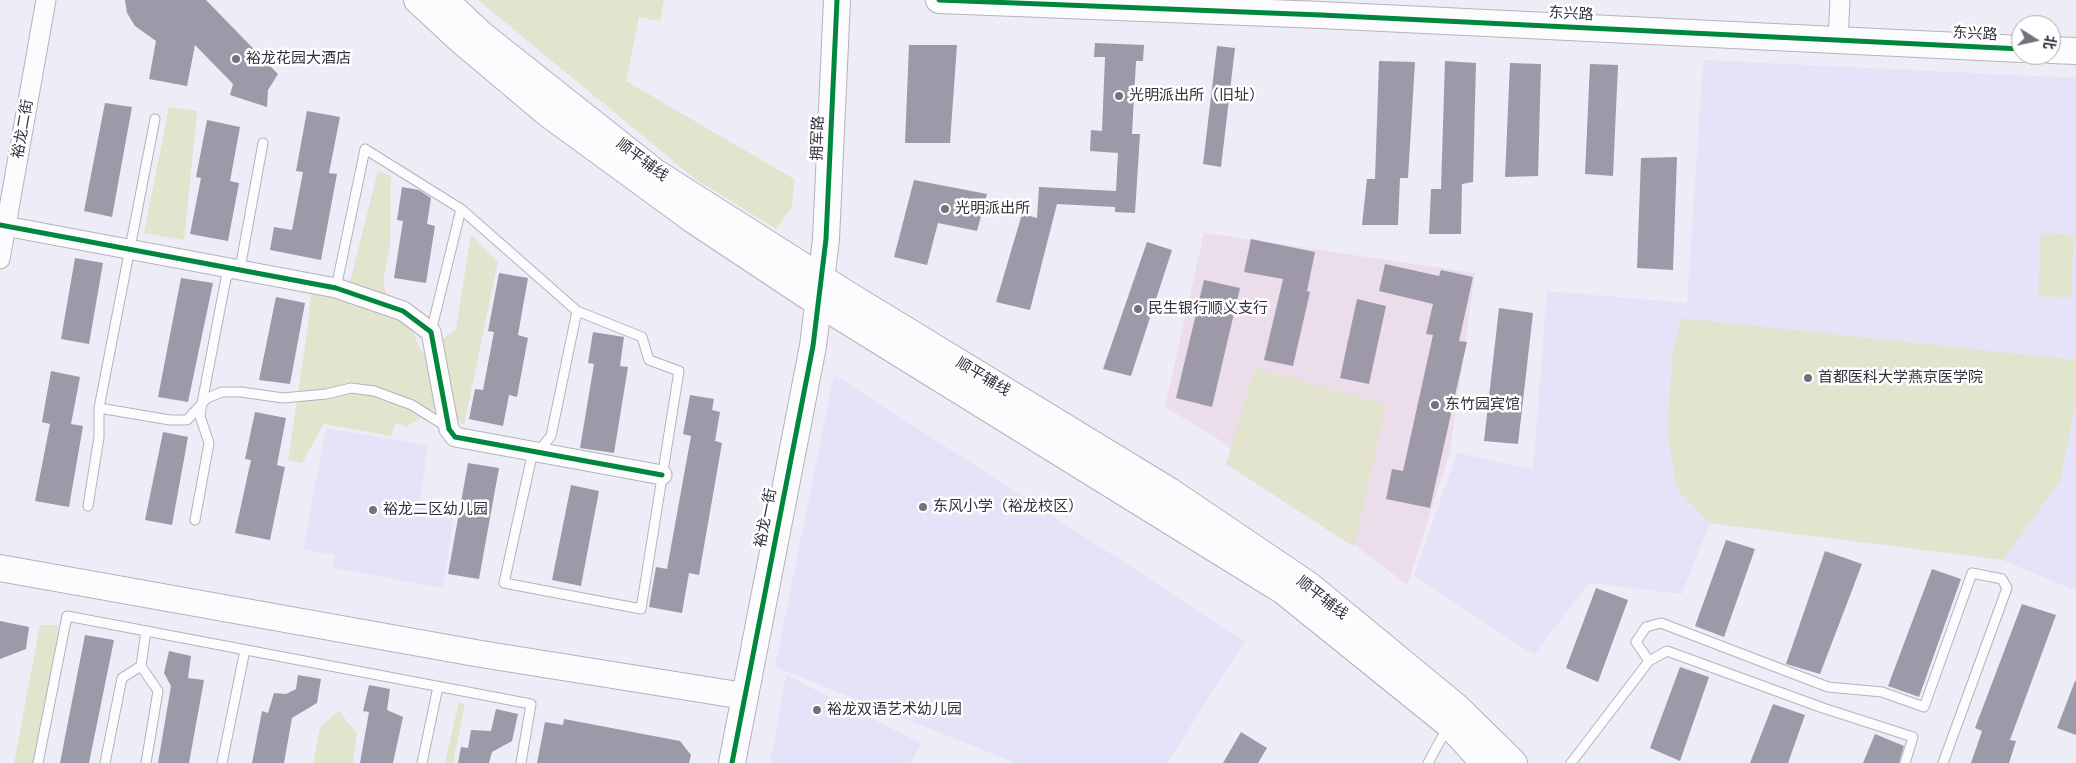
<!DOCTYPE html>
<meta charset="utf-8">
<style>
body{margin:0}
#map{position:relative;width:2076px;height:763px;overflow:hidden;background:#eeecf7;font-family:"PT Sans","Noto Sans SC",sans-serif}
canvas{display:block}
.north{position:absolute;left:2011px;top:15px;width:50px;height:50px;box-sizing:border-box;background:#fff;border:1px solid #acacb0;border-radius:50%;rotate:100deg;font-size:14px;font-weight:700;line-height:20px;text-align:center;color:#302f3a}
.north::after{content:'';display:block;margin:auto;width:18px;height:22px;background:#72717c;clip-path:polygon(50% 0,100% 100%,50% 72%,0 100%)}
</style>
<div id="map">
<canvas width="2076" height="763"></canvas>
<div class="north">北</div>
</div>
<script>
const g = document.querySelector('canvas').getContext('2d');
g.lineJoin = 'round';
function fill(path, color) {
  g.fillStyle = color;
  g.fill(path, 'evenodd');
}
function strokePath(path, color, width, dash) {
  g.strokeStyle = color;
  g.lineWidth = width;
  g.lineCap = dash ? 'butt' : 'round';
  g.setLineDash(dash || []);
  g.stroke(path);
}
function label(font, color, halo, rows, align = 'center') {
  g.font = font + ' "PT Sans","Noto Sans SC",sans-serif';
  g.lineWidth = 5;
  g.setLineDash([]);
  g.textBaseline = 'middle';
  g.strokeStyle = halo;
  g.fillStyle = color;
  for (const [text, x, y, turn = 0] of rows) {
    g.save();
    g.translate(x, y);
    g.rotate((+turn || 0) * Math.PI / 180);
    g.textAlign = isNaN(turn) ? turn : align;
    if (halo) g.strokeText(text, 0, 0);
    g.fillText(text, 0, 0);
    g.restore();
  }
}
const commercial = new Path2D(`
 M 1204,233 L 1475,273 L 1450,452 L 1407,585 L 1215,437 L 1165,407 Z`);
const built = new Path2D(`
 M 1703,60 L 2076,78 L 2076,591 L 2003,560 L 1710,523 L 1682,594 L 1589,583 L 1534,655 L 1414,575 L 1457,453 L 1533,469 L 1547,291 L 1687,303 Z
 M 834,374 L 1245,641 L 1167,763 L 1016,763 L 775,667 Z
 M 326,428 L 428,445 L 419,506 L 454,514 L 443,588 L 333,568 L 335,555 L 303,549 Z
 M 786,675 L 922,744 L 910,763 L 770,763 Z`);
const green = new Path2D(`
 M 478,0 L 664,0 L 660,21 L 639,17 L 626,81 L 794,179 L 792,207 L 776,229 L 694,178 Z
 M 169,107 L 197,111 L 184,240 L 144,233 Z
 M 378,171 L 391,176 L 390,245 L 383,281 L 391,310 L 408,322 L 423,354 L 456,329 L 471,235 L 498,262 L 464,425 L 439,406 L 406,427 L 396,423 L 391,436 L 324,424 L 302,463 L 288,460 L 308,327 L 311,290 L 346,297 Z
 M 2041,233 L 2074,235 L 2071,298 L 2038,296 Z
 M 1681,318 L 2076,360 L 2076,401 L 2060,481 L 2003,560 L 1710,523 L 1677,489 L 1667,430 L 1673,353 Z
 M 1255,368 L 1386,405 L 1354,547 L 1226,464 Z
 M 40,625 L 59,625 L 41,763 L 14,763 Z
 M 459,702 L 465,705 L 453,763 L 445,763 Z
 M 339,711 L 357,734 L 353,763 L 313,763 L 320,727 Z`);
const building = new Path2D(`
 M 125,0 L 206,0 L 278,74 L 268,90 L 267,107 L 230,95 L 233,84 L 195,45 L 187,86 L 149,79 L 156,41 L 135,26 L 127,13 Z
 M 1095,43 L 1144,45 L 1143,61 L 1136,61 L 1132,134 L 1140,134 L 1135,213 L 1115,212 L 1115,207 L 1057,204 L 1030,310 L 996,302 L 1022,214 L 1037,218 L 1039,187 L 1116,191 L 1118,153 L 1090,151 L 1091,130 L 1102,131 L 1105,57 L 1094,57 Z
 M 909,45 L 957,45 L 950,143 L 905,143 Z
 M 1217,46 L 1235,48 L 1221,167 L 1203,164 Z
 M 1379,61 L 1415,62 L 1408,178 L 1400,178 L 1398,225 L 1362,225 L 1367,179 L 1375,179 Z
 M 1445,61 L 1476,63 L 1473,182 L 1462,184 L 1461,234 L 1429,234 L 1431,189 L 1441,189 Z
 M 1510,63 L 1541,64 L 1538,176 L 1505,177 Z
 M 1590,64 L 1618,65 L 1613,176 L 1585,174 Z
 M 105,103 L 132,107 L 112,217 L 84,211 Z
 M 307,111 L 340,117 L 329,173 L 337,174 L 321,260 L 270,250 L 274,227 L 292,230 L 303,172 L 296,171 Z
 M 207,120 L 240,127 L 230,181 L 239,183 L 228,241 L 190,234 L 201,178 L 196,177 Z
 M 1677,157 L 1673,270 L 1637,268 L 1641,158 Z
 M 914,180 L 987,194 L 977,231 L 938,223 L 927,265 L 894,257 Z
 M 402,187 L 419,190 L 431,198 L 427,224 L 435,226 L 426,283 L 394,278 L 403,221 L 397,220 Z
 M 1251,239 L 1315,252 L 1307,291 L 1310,292 L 1293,366 L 1264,360 L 1283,279 L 1244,272 Z
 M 1147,242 L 1172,250 L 1131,376 L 1103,369 Z
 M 75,258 L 103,263 L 89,344 L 61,339 Z
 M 1385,264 L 1439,276 L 1441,270 L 1473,277 L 1459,341 L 1467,342 L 1430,508 L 1386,499 L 1392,469 L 1403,471 L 1433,335 L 1426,334 L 1433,304 L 1379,291 Z
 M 499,273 L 528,278 L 518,335 L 528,338 L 517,397 L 509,395 L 503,426 L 469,419 L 475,389 L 483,390 L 494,332 L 488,331 Z
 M 181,278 L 213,283 L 188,402 L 158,397 Z
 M 1204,280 L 1240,288 L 1212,407 L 1176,398 Z
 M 276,297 L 305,303 L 290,384 L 259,380 Z
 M 1357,299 L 1386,306 L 1369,384 L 1340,378 Z
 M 1499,308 L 1533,313 L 1518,444 L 1484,441 Z
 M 593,332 L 624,337 L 620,366 L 628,367 L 614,453 L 580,448 L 594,364 L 588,363 Z
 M 51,371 L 80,377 L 71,424 L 83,426 L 69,507 L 35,501 L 50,424 L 42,422 Z
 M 690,395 L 714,399 L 712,410 L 720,412 L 715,441 L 722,443 L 699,575 L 689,573 L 682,613 L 649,607 L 656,567 L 667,569 L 691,436 L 683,434 Z
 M 255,412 L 286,418 L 277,465 L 285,467 L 270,540 L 235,533 L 251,460 L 245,459 Z
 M 163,432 L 188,437 L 172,525 L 145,520 Z
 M 468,463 L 499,468 L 479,579 L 448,574 Z
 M 571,485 L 599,491 L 581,586 L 552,580 Z
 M 1726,540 L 1755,549 L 1724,637 L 1695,626 Z
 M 1825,551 L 1862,564 L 1820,674 L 1786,664 Z
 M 1932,569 L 1961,579 L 1919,697 L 1888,686 Z
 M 1596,588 L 1628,600 L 1598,682 L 1566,668 Z
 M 2022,604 L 2056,615 L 2010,740 L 2016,741 L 2009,763 L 1971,763 L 1982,731 L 1975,728 Z
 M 0,621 L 29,627 L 26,649 L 0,659 Z
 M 85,635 L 114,640 L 89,763 L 60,763 Z
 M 169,651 L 191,656 L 188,678 L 204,680 L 189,763 L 158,763 L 171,686 L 164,673 Z
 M 1680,667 L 1709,677 L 1680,761 L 1650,748 Z
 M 298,675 L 321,679 L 317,703 L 292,718 L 284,763 L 252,763 L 262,711 L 268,713 L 274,693 L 286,694 L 296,689 Z
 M 2075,681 L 2076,681 L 2076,735 L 2057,728 Z
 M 369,685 L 390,689 L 387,710 L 403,717 L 393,763 L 360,763 L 369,712 L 363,711 Z
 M 1773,704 L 1805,715 L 1788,763 L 1750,763 Z
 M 496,709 L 518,714 L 512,741 L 492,752 L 489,763 L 458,763 L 461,747 L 468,748 L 471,730 L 491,731 Z
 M 564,719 L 680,741 L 691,755 L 689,763 L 537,763 L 545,722 L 563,725 Z
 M 1241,732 L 1267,748 L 1258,763 L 1223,763 Z
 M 1875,734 L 1904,746 L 1899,763 L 1863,763 Z`);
const lane = new Path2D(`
 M 155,119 L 99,408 L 170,420 L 187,420 L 207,398 L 222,392 L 241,392 L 283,398 L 326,394 L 351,388 L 374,391 L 412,405 L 447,427
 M 336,288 L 365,149 L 461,209
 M 577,311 L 642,337 L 649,360 L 679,371 L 641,609 L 504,583 L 531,460 L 551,436 Z
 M 431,332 L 461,209 L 577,311
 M 88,506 L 99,437 L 99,408
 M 195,520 L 209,443 L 200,416 L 202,403 L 226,278 L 241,263 L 263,143
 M 1649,661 L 1636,642 L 1646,627 L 1661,623 L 1828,687 L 1882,692 L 1924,707 L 1972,573 L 2002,579 L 2007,588 L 1943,763
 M 38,763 L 67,616 L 531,704 L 521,763
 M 105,763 L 122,678 L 141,666
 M 146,763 L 158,691 L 141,666 L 146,631
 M 222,763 L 245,650
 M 422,763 L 438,687
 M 1428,763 L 1447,728
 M 1571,763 L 1649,661 L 1667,651 L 1823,708 L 1913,737 L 1905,763`);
const street = new Path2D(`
 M 1838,40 L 1840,0
 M 0,225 L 336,288 L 403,311 L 431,332 L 449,429 L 455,437 L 662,475
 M 0,259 L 46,0`);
const secondary = new Path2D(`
 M 417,0 L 460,40 L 548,114 L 693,220 L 818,303 L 1283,591 L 1448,724 L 1484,763
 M 445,0 L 481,34 L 655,172 L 847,294 L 1170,491 L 1309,585 L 1457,707 L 1514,763
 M 939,0 L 1321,15 L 2021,49
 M 2051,50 L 2076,51
 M 0,568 L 481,654 L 744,696
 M 732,763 L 813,346 L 826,239 L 837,0`);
const cycleway = new Path2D(`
 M 939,0 L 1321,15 L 2021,49
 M 0,225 L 336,288 L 403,311 L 431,332 L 449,429 L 455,437 L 662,475
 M 732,763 L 813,346 L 826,239 L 837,0`);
const markers = [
 [236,59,5,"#72717c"],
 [1119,96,5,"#72717c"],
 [945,209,5,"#72717c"],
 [1138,309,5,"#72717c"],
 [1808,378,5,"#72717c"],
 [1435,405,5,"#72717c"],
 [923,507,5,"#72717c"],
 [373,510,5,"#72717c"],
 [817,710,5,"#72717c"]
];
const streetNames = [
 ["东兴路",1571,14,3],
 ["东兴路",1975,34,3],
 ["裕龙二街",23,129,-80],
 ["拥军路",818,138,-88],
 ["顺平辅线",642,160,37],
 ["顺平辅线",983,377,31],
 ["裕龙一街",766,518,-79],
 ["顺平辅线",1322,598,38]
];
const poiNames = [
 ["裕龙花园大酒店",246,59],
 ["光明派出所（旧址）",1129,96],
 ["光明派出所",955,209],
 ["民生银行顺义支行",1148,309],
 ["首都医科大学燕京医学院",1818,378],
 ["东竹园宾馆",1445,405],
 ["东风小学（裕龙校区）",933,507],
 ["裕龙二区幼儿园",383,510],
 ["裕龙双语艺术幼儿园",827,710]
];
fill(commercial, '#ebdeea');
fill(built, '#e6e3f9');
fill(green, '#e2e4cd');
fill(building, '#9e99a8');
strokePath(lane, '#b4b2bc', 11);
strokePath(street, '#b4b2bc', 21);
strokePath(secondary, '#b4b2bc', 28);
strokePath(lane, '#fcfcfe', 9);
strokePath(street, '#fcfcfe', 19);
strokePath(secondary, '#fcfcfe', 26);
strokePath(cycleway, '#00873e', 5);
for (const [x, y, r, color] of markers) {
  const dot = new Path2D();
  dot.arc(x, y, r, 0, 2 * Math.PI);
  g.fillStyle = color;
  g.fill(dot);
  strokePath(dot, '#fff', 2);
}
label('15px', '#302f3a', '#fff', streetNames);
label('15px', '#302f3a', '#fff', poiNames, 'left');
</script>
